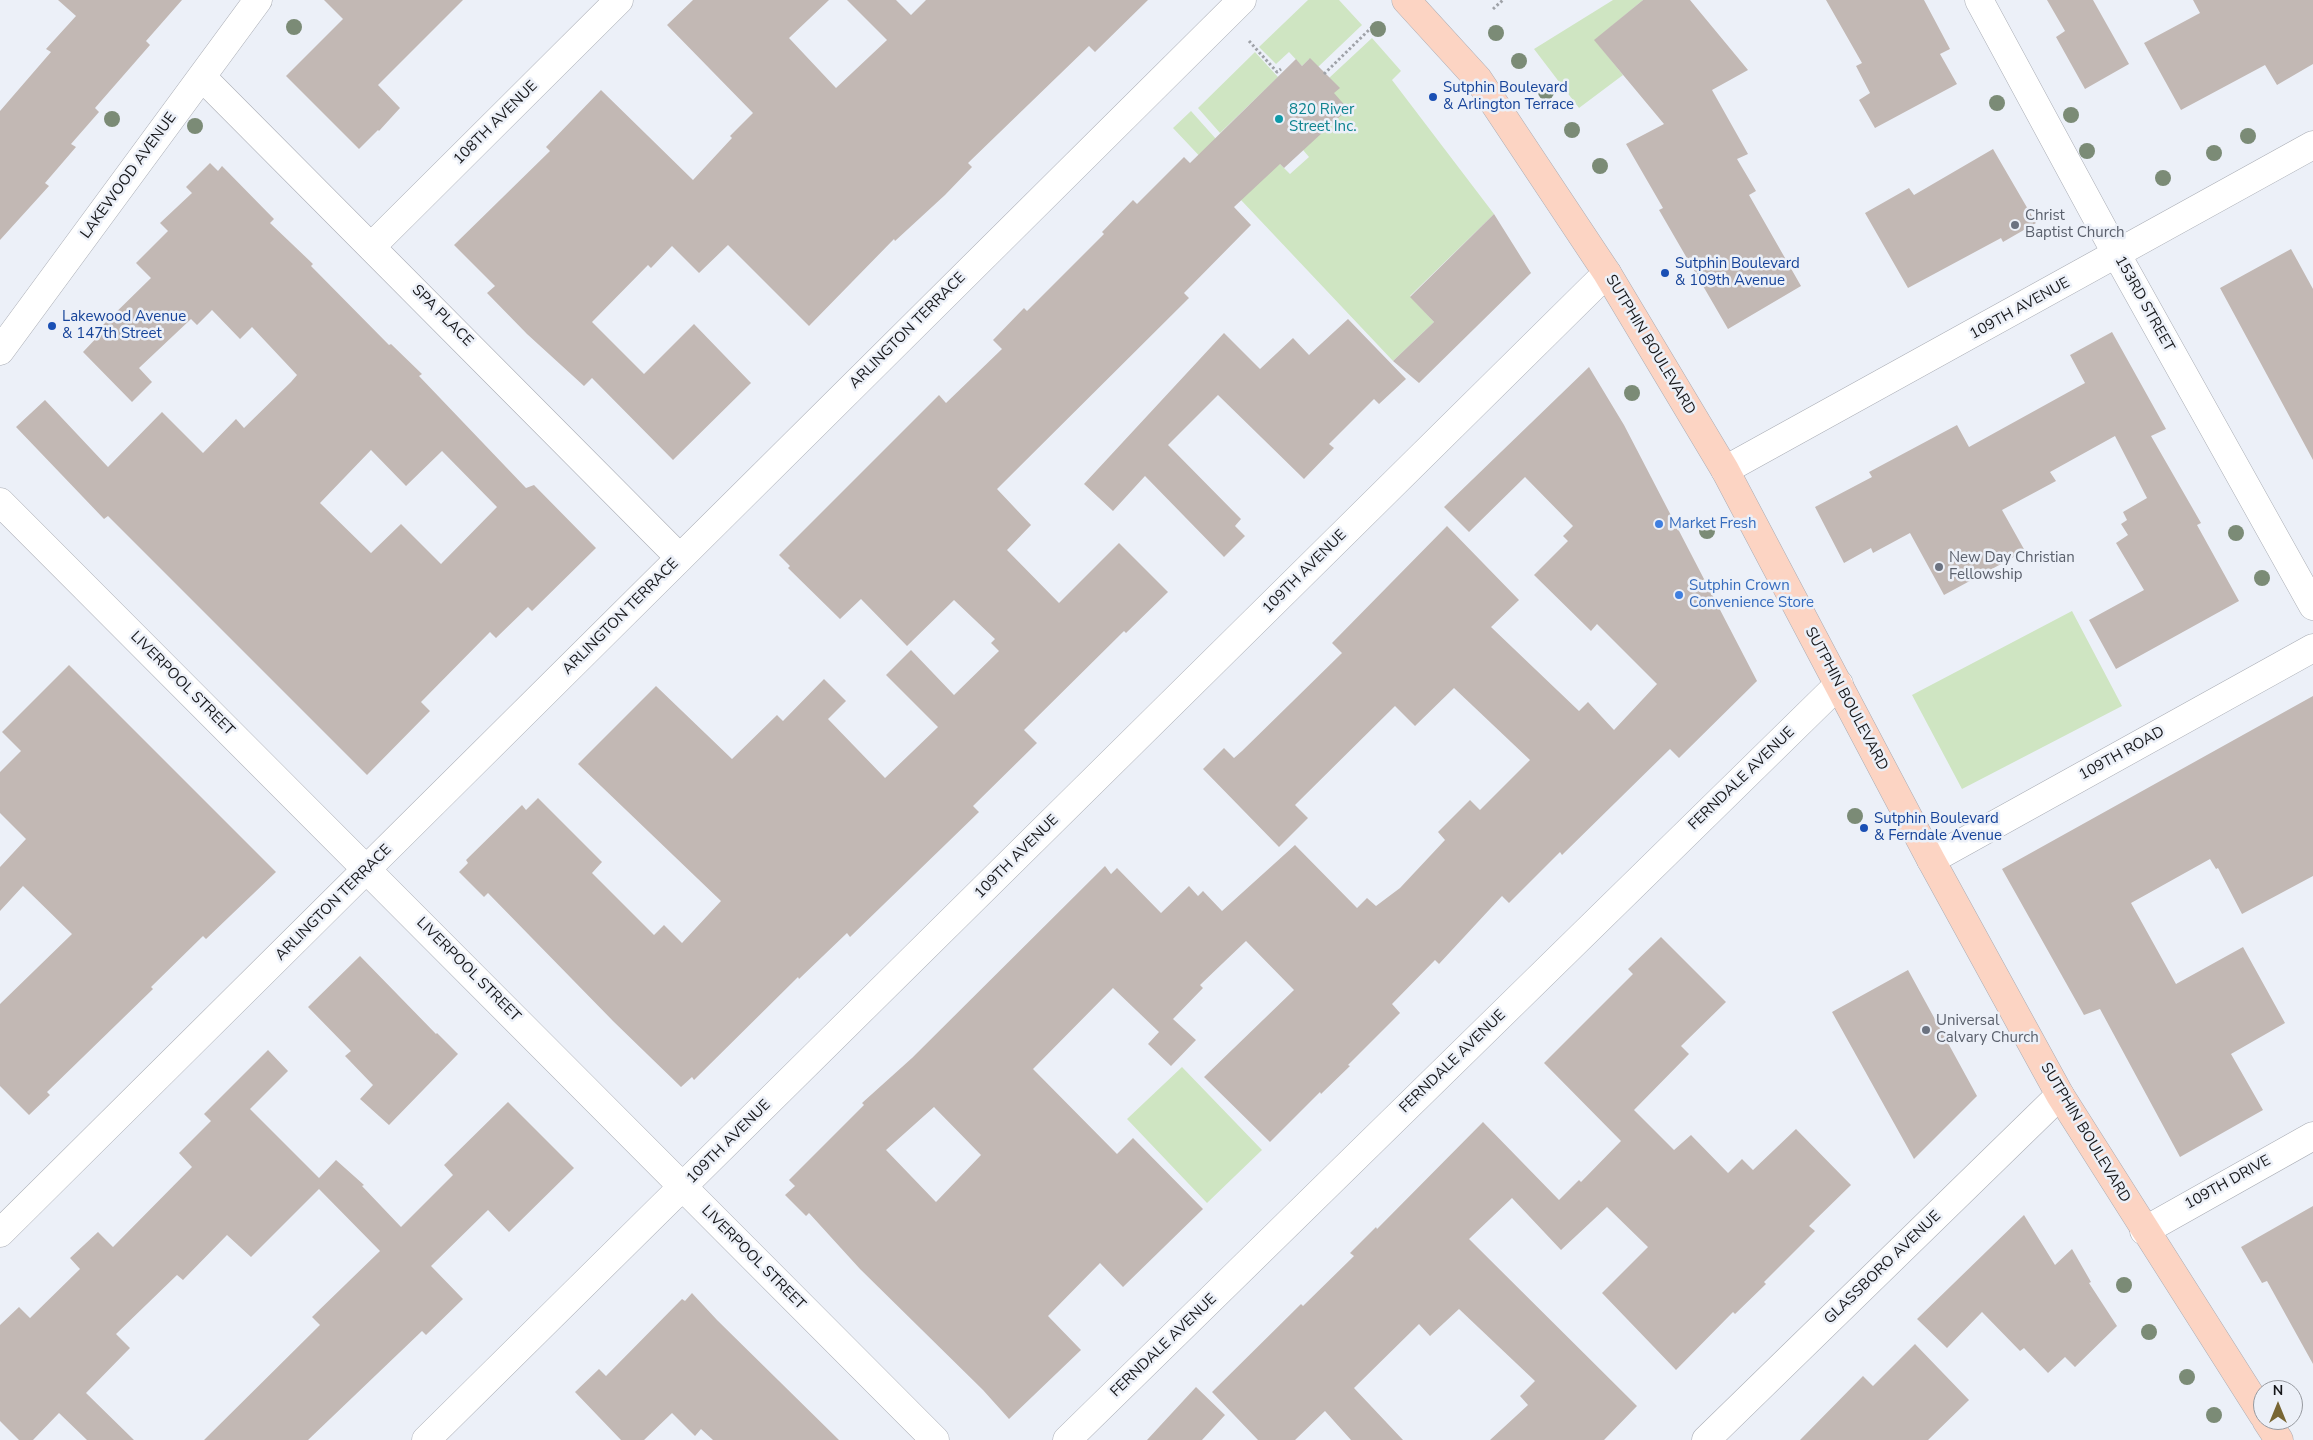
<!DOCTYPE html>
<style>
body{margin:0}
#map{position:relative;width:2313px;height:1440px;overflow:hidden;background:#ecf0f8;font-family:"Nunito Sans",sans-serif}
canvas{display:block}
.north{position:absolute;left:2253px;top:1380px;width:50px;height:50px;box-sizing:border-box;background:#ecf0f8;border:1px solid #96999f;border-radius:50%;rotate:0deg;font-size:14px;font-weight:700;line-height:20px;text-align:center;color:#16171a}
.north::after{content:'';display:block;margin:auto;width:18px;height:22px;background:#786634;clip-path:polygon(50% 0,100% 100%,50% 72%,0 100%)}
</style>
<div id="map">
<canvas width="2313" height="1440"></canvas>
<div class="north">N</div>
</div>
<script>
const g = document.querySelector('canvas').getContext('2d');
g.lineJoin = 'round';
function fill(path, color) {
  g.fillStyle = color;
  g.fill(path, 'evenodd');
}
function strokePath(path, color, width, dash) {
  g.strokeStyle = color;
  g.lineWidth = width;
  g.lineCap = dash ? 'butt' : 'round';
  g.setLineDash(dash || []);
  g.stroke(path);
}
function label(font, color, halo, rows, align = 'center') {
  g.font = font + ' "Nunito Sans",sans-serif';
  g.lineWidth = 5;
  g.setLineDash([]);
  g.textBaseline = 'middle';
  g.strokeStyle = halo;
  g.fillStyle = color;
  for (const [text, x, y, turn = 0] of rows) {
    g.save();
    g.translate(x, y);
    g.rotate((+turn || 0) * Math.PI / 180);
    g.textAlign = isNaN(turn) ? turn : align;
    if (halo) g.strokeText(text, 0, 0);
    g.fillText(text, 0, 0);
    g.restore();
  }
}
const green = new Path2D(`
 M 1308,0 L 1339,0 L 1362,25 L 1318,67 L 1309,59 L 1302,66 L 1289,52 L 1276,64 L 1259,47 Z
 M 1613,0 L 1643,0 L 1595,40 L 1623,75 L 1579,108 L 1534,49 Z
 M 1372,38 L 1401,71 L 1392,80 L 1494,214 L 1410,296 L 1434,322 L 1393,361 L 1173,128 L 1191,111 L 1216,139 L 1280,164 L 1290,174 L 1309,157 L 1298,144 L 1334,93 L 1329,78 Z
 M 1255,52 L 1278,77 L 1220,133 L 1198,108 Z
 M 2072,611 L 2122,706 L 1962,789 L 1912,695 Z
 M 1182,1067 L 1262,1150 L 1207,1203 L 1127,1119 Z`);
const building = new Path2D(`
 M 58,0 L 182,0 L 146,41 L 150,45 L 95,108 L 99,112 L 71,144 L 76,147 L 45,183 L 49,186 L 0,240 L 0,111 L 51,52 L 46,49 L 76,16 Z
 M 324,0 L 463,0 L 378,85 L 400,108 L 379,131 L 378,130 L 359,149 L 286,76 L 343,19 Z
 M 693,0 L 829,0 L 789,38 L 836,88 L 887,40 L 847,0 L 896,0 L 911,15 L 926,0 L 1148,0 L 1095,52 L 1089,46 L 968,163 L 972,167 L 945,195 L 895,241 L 894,239 L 809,326 L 728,245 L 699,273 L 672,246 L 651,268 L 648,265 L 592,322 L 644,374 L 694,324 L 751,383 L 673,460 L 592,378 L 584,386 L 527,334 L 487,293 L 495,286 L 454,245 L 550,151 L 546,147 L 601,90 L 693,180 L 732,138 L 730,136 L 753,113 L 667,25 Z
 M 1643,0 L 1690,0 L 1748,70 L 1712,90 L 1748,154 L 1737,159 L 1756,191 L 1749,195 L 1801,286 L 1728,329 L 1659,210 L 1663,208 L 1626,144 L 1664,124 L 1594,40 Z
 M 1826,0 L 1924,0 L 1950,49 L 1940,54 L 1957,84 L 1875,128 L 1859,100 L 1870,93 L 1856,66 L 1862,63 Z
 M 2047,0 L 2093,0 L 2129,64 L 2085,89 L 2056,37 L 2065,31 Z
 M 2193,0 L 2313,0 L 2313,64 L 2277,85 L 2265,65 L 2181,110 L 2144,43 L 2200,13 Z
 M 1310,58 L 1340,88 L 1334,93 L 1348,109 L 1284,168 L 1280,164 L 1234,207 L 1251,225 L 1184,293 L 1189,298 L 997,489 L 1031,525 L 1007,550 L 1059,603 L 1119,543 L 1168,592 L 1126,633 L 1124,631 L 1024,730 L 1037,743 L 973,806 L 979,812 L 850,937 L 847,933 L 799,979 L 798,977 L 694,1080 L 692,1077 L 681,1087 L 613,1021 L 488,893 L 484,897 L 459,872 L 468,863 L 466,860 L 522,805 L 526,810 L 538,798 L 602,862 L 592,873 L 654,935 L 664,925 L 682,943 L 721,901 L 578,764 L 656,686 L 732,759 L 777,715 L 783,721 L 824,679 L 846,701 L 828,719 L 885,778 L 938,727 L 886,675 L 911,650 L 954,695 L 999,651 L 991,643 L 995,639 L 954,600 L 907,646 L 861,599 L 840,619 L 788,568 L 790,566 L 779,555 L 939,395 L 946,403 L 1002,349 L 993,340 L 1024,308 L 1027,311 L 1104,234 L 1102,232 L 1133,200 L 1137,204 L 1184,157 L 1190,163 L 1296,59 L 1302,66 Z
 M 1993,149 L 2036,223 L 2003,242 L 2001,238 L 1908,288 L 1865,213 L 1909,188 L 1914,195 Z
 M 210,163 L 218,171 L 222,166 L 274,219 L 270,223 L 313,264 L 311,266 L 389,345 L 391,344 L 422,374 L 419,376 L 526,488 L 534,485 L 596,548 L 532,611 L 528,607 L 496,638 L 490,632 L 421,702 L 430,711 L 367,775 L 108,516 L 104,519 L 16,427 L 45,400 L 108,467 L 162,412 L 203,453 L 236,419 L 244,428 L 291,382 L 297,375 L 252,327 L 240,339 L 212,310 L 197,325 L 191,319 L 139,368 L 152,382 L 132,402 L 83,352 L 104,330 L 101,327 L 151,278 L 136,263 L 168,231 L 160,223 L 192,193 L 186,187 ZM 371,450 L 406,486 L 442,451 L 497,507 L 441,564 L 401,524 L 371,553 L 320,503 Z
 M 1494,214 L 1531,273 L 1419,383 L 1393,361 L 1434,322 L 1410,297 Z
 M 2291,249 L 2313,289 L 2313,460 L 2220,288 Z
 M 1348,319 L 1406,379 L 1379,404 L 1374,399 L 1329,444 L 1334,448 L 1304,479 L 1218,395 L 1168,445 L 1241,519 L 1235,526 L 1245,536 L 1224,557 L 1145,476 L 1113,511 L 1084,484 L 1224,333 L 1260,369 L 1293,338 L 1309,355 Z
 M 2112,332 L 2166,429 L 2151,436 L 2201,523 L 2197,525 L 2239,601 L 2116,669 L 2089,620 L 2144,590 L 2116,543 L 2128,535 L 2121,524 L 2127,520 L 2123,512 L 2147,498 L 2115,436 L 2050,472 L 2056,481 L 2002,510 L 2025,551 L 1944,595 L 1910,533 L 1873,553 L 1871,548 L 1844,563 L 1815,507 L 1872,477 L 1869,472 L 1957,425 L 1969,447 L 2085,383 L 2070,355 Z
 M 1589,367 L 1624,425 L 1757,681 L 1679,758 L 1670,749 L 1562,855 L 1560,852 L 1509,903 L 1502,896 L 1439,964 L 1435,960 L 1392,1004 L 1400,1013 L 1348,1065 L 1350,1066 L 1321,1094 L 1320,1092 L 1270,1142 L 1204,1077 L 1294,990 L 1246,941 L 1200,985 L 1203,988 L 1173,1019 L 1196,1040 L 1171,1066 L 1148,1044 L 1159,1032 L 1113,988 L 1033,1069 L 1117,1154 L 1133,1138 L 1203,1209 L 1123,1287 L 1100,1263 L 1048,1316 L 1081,1350 L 1009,1419 L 983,1390 L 860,1269 L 809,1213 L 806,1216 L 785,1195 L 795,1186 L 789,1180 L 864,1105 L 862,1103 L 912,1058 L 1105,866 L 1111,874 L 1117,868 L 1161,913 L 1189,886 L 1198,896 L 1203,891 L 1222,911 L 1295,845 L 1357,908 L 1367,898 L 1376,906 L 1400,888 L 1445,840 L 1438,832 L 1470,800 L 1480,810 L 1530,760 L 1454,688 L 1415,726 L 1395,706 L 1295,805 L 1308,818 L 1279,847 L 1203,769 L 1224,748 L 1234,758 L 1242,751 L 1342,653 L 1332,643 L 1447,526 L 1519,600 L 1491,627 L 1579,711 L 1588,702 L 1614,730 L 1657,684 L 1597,624 L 1591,631 L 1534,575 L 1568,541 L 1563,536 L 1573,526 L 1525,477 L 1469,532 L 1444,507 ZM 934,1107 L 981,1155 L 936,1202 L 886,1150 Z
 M 69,665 L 276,872 L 206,939 L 203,936 L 151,987 L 153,989 L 47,1092 L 50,1095 L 29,1115 L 0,1086 L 0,1004 L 72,934 L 23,886 L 0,911 L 0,867 L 26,839 L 0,813 L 0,772 L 21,751 L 2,732 Z
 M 2313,696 L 2313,876 L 2242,914 L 2218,868 L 2216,869 L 2210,859 L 2131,903 L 2176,984 L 2243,947 L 2285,1023 L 2231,1054 L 2263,1110 L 2180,1157 L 2100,1009 L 2084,1015 L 2002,869 Z
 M 1661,937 L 1726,1002 L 1681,1046 L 1689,1054 L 1634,1110 L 1674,1150 L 1691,1135 L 1728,1173 L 1742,1159 L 1753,1170 L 1796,1129 L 1851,1185 L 1809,1226 L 1815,1231 L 1764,1282 L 1766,1284 L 1735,1314 L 1733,1312 L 1676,1370 L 1602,1293 L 1648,1247 L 1607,1207 L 1561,1250 L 1512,1198 L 1469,1239 L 1637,1406 L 1604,1440 L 1490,1440 L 1528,1405 L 1520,1396 L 1535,1381 L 1459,1309 L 1430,1336 L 1419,1324 L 1354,1388 L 1403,1440 L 1351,1440 L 1325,1411 L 1295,1440 L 1258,1440 L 1212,1392 L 1301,1304 L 1303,1306 L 1354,1256 L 1350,1253 L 1376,1227 L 1377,1229 L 1483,1122 L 1559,1200 L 1579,1180 L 1581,1182 L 1621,1141 L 1544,1063 L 1633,974 L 1628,969 Z
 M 360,956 L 436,1034 L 437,1033 L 458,1054 L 389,1125 L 360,1099 L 373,1085 L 345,1056 L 351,1051 L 308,1007 Z
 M 1908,970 L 1977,1096 L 1914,1159 L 1832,1012 Z
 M 268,1050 L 288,1071 L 250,1109 L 319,1178 L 336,1160 L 364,1185 L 362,1186 L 401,1227 L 453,1175 L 444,1165 L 508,1102 L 574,1168 L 509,1232 L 488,1210 L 431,1266 L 463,1299 L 426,1335 L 422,1331 L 308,1440 L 204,1440 L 320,1325 L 312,1317 L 380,1251 L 319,1189 L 251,1257 L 227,1235 L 183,1280 L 177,1275 L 116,1334 L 130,1348 L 86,1393 L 134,1440 L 87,1440 L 59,1413 L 33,1440 L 19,1440 L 0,1421 L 0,1325 L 19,1307 L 30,1318 L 80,1269 L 70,1258 L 98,1232 L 113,1247 L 192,1167 L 179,1153 L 211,1121 L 204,1114 Z
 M 2313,1206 L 2313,1364 L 2267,1281 L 2262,1283 L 2241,1247 Z
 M 2024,1215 L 2055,1265 L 2072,1249 L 2091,1282 L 2089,1283 L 2117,1326 L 2075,1367 L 2065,1357 L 2048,1373 L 2024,1348 L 2020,1351 L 1982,1312 L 1947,1348 L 1917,1319 Z
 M 692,1293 L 717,1320 L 839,1440 L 713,1440 L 701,1429 L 695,1436 L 672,1413 L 644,1440 L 621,1440 L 575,1392 L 599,1369 L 606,1376 L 682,1299 L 685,1301 Z
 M 1915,1344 L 1969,1400 L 1928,1440 L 1800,1440 L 1863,1376 L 1873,1386 Z
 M 1196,1387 L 1225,1415 L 1202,1440 L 1147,1440 Z`);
const path = new Path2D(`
 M 1493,9 L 1503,0
 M 1249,41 L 1277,72 L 1281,69
 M 1324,74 L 1374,25`);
const minor = new Path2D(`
 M 1979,0 L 2117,255 L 2313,606
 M 202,77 L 680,558
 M 372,246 L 619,0
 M 0,351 L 258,0
 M 1725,470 L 2313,145
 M 0,502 L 935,1440
 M 1931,860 L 2313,648
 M 2144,1231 L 2313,1136
 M 0,1233 L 1242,0
 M 426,1440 L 1607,273
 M 1067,1440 L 1839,684
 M 1706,1440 L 2060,1095`);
const secondary = new Path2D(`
 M 1406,0 L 1478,79 L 1607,273 L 1725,470 L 1931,860 L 2060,1095 L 2263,1415
 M 2266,1420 L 2279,1440`);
const trees = [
 [294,27],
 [1378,29],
 [1496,33],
 [1519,61],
 [1546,92],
 [1997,103],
 [2071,115],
 [112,119],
 [195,126],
 [1572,130],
 [2248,136],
 [2087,151],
 [2214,153],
 [1600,166],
 [2163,178],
 [1632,393],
 [1707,531],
 [2236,533],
 [2262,578],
 [1855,816],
 [2124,1285],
 [2149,1332],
 [2187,1377],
 [2214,1415]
];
const markers = [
 [1433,97,5,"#1a4fb4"],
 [1279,119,5,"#0f9aa8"],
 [2015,225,5,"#6b7280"],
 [1665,273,5,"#1a4fb4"],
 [52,326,5,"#1a4fb4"],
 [1659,524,5,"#3f7fe0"],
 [1939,567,5,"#6b7280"],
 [1679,595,5,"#3f7fe0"],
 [1864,828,5,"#1a4fb4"],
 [1926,1030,5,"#6b7280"]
];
const transitNames = [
 ["Sutphin Boulevard",1443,88],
 ["& Arlington Terrace",1443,105],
 ["Sutphin Boulevard",1675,264],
 ["& 109th Avenue",1675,281],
 ["Lakewood Avenue",62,317],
 ["& 147th Street",62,334],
 ["Sutphin Boulevard",1874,819],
 ["& Ferndale Avenue",1874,836]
];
const cultureNames = [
 ["820 River",1289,110],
 ["Street Inc.",1289,127]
];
const streetNames = [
 ["108TH AVENUE",496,123,-45],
 ["LAKEWOOD AVENUE",129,176,-54],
 ["153RD STREET",2144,304,61],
 ["109TH AVENUE",2020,309,-29],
 ["SPA PLACE",442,316,45],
 ["ARLINGTON TERRACE",908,331,-45],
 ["SUTPHIN BOULEVARD",1650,345,59],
 ["109TH AVENUE",1305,572,-45],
 ["ARLINGTON TERRACE",621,617,-45],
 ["LIVERPOOL STREET",182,684,45],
 ["SUTPHIN BOULEVARD",1846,699,62],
 ["109TH ROAD",2122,754,-29],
 ["FERNDALE AVENUE",1742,779,-44],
 ["109TH AVENUE",1017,857,-45],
 ["ARLINGTON TERRACE",334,903,-45],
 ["LIVERPOOL STREET",468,970,45],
 ["FERNDALE AVENUE",1453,1062,-44],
 ["SUTPHIN BOULEVARD",2085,1133,59],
 ["109TH AVENUE",729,1142,-45],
 ["109TH DRIVE",2228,1183,-29],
 ["LIVERPOOL STREET",753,1258,45],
 ["GLASSBORO AVENUE",1883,1268,-44],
 ["FERNDALE AVENUE",1164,1346,-44]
];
const worshipNames = [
 ["Christ",2025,216],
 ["Baptist Church",2025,233],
 ["New Day Christian",1949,558],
 ["Fellowship",1949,575],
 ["Universal",1936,1021],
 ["Calvary Church",1936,1038]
];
const shopNames = [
 ["Market Fresh",1669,524],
 ["Sutphin Crown",1689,586],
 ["Convenience Store",1689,603]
];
fill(green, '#cfe5c2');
fill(building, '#c2b8b4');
strokePath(minor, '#a9acb4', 29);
strokePath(secondary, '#a9acb4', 29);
strokePath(path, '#9fa2a8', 3, [2.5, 2.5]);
strokePath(minor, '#fff', 28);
strokePath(secondary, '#fcd4c3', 28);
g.fillStyle = '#7b8b76';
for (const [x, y] of trees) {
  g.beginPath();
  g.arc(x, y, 8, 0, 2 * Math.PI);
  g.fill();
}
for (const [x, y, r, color] of markers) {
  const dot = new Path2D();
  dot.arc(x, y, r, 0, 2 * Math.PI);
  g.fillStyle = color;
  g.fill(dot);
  strokePath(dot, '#ecf0f8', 2);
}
label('15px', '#164399', '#ecf0f8', transitNames, 'left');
label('15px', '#0d838f', '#ecf0f8', cultureNames, 'left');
label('15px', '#16171a', '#ecf0f8', streetNames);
label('15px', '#5b616d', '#ecf0f8', worshipNames, 'left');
label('15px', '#366cbe', '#ecf0f8', shopNames, 'left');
</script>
